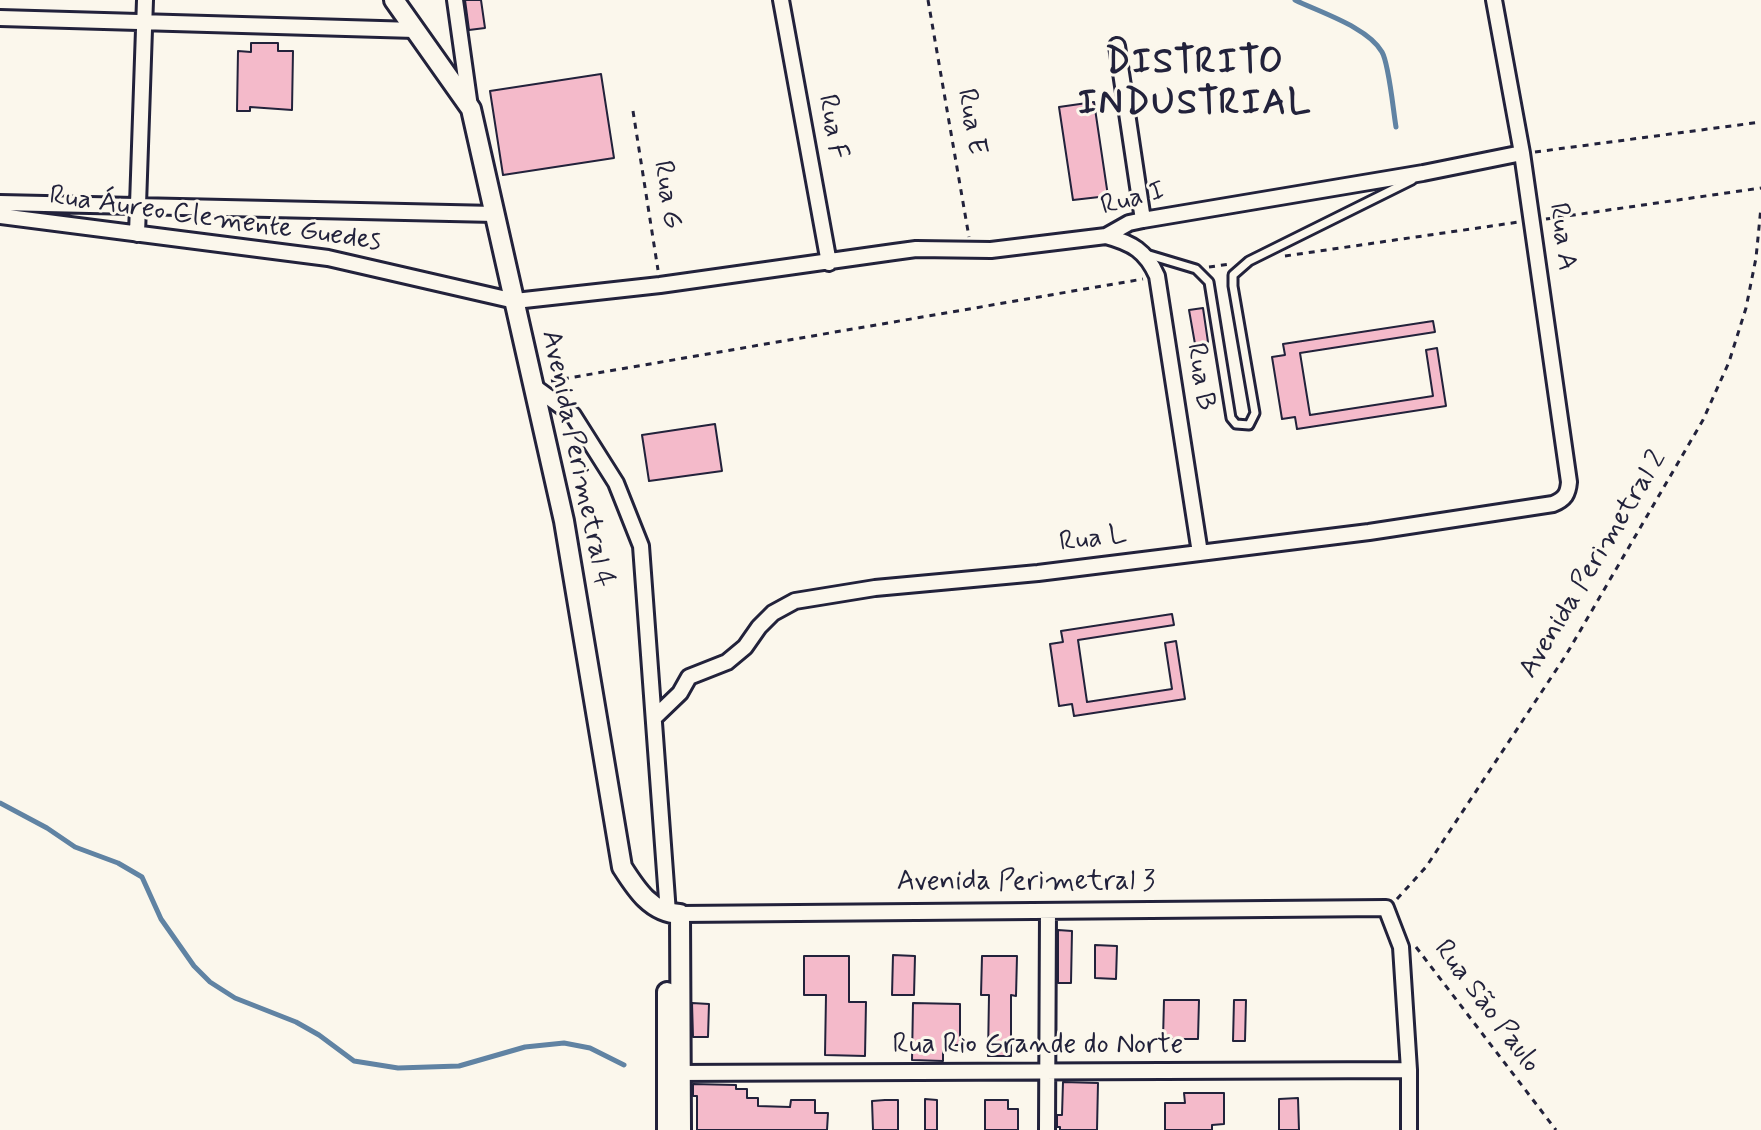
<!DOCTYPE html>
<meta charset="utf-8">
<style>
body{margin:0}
canvas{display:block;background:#fbf7ec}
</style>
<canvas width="1761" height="1130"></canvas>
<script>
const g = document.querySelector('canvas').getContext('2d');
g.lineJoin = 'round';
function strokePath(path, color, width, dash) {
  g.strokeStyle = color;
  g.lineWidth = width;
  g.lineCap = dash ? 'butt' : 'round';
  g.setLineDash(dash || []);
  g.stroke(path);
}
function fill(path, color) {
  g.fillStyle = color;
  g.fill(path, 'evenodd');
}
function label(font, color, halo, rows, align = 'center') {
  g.font = font + ' Mynerve,sans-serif';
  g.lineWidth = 6;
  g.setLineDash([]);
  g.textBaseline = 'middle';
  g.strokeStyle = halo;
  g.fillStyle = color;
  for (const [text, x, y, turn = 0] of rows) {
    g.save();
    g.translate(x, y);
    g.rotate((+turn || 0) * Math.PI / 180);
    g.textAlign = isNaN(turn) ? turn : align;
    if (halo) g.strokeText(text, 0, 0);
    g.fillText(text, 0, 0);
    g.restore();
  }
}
const stream = new Path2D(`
 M 1295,0 C 1319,12 1368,27 1382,52 C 1389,64 1393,109 1396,127
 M 0,803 L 47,828 L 75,847 L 118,863 L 142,877 L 161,919 L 194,966 L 210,982 L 235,998 L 296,1022 L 319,1035 L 354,1061 L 398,1068 L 459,1066 L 525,1047 L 564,1043 L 590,1048 L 624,1065`);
const building = new Path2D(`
 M 465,0 L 481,0 L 485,28 L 469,30 Z
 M 251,43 L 278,43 L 278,51 L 293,51 L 292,110 L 250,107 L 250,111 L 237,111 L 238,51 L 251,52 Z
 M 601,74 L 614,158 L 503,175 L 490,91 Z
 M 1094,102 L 1108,196 L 1073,200 L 1059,107 Z
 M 1203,308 L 1208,342 L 1195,344 L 1189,310 Z
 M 1433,321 L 1435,332 L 1300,353 L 1310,415 L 1433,396 L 1426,350 L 1437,348 L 1446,406 L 1297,429 L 1295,417 L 1282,419 L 1272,357 L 1285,355 L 1283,344 Z
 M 715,424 L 722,471 L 649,481 L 642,435 Z
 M 1172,614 L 1174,625 L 1078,640 L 1087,702 L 1172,689 L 1165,643 L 1176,641 L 1185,699 L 1074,716 L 1072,704 L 1059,706 L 1050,644 L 1063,642 L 1061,631 Z
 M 1058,930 L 1072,931 L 1071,983 L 1058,983 Z
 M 1095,945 L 1117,946 L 1116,979 L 1095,978 Z
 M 893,955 L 915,956 L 914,995 L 892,995 Z
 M 804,956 L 849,956 L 849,1002 L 866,1002 L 865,1056 L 825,1055 L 826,995 L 804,995 Z
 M 982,956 L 1017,956 L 1016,996 L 1011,995 L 1011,1056 L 988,1056 L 989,995 L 981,995 Z
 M 1164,1000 L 1199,1000 L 1198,1039 L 1163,1039 Z
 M 1234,1000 L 1246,1000 L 1245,1041 L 1233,1041 Z
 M 692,1003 L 709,1004 L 708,1037 L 693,1037 Z
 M 913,1003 L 960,1004 L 960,1045 L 943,1045 L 943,1061 L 912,1060 Z
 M 1063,1082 L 1098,1083 L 1097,1130 L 1060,1130 L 1060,1127 L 1057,1127 L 1057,1115 L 1062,1115 Z
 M 693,1084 L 736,1085 L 736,1089 L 747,1089 L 747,1098 L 758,1098 L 758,1106 L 790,1107 L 791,1100 L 815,1100 L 815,1113 L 828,1113 L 827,1130 L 697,1130 L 697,1096 L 693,1096 Z
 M 1184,1093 L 1224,1093 L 1224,1124 L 1212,1125 L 1212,1130 L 1165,1130 L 1165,1103 L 1185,1103 Z
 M 1298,1098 L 1299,1130 L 1279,1130 L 1279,1099 Z
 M 925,1099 L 937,1100 L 937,1130 L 925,1130 Z
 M 885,1100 L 898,1100 L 898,1130 L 873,1130 L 872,1101 Z
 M 985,1100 L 1008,1100 L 1008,1109 L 1018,1109 L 1018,1130 L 985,1130 Z`);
const path = new Path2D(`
 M 928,0 L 969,237
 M 633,111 L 658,270
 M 1535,152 L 1761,122
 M 1546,219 L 1761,188
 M 1285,256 L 1519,222
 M 1209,267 L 1230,264
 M 551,381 L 1143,279
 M 1397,899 L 1426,867 L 1566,655 L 1703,420 L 1729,362 L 1746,308 L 1756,258 L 1761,207
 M 1416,947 L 1556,1130`);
const service = new Path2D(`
 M 1146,254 L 1196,269 L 1209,282 L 1231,418 L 1236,424 L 1249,425 L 1255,413 L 1233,286 L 1233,275 L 1249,261 L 1412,180`);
const minor = new Path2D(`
 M 455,0 L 470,107
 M 781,0 L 829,263
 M 0,18 L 415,30
 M 1117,46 L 1143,220
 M 0,203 L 495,214
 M 0,216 L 328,258 L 515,301 L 660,285 L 894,252 L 916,249 L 991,250 L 1106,236 L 1129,223 L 1143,220 L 1423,173 L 1522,153
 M 137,234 L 145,0
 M 1106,236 C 1132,243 1146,251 1157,276 L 1200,553
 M 532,385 L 573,415 L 616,483 L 641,546 L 668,913
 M 654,718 L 680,693 L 689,677 L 727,662 L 745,647 L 759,627 L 773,613 L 795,601 L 875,588 L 1038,573 L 1369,532 L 1553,504 C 1565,499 1568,494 1569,482 L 1522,153 L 1494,0
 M 680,914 L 1386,908 L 1401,947 L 1409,1070 L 1409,1130
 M 671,1073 L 1409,1070
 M 1047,1130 L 1048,911`);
const tertiary = new Path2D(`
 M 394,0 L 471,109 L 564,521 L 622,867 C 636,889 651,913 680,914 L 681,1130
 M 667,1130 L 667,992`);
const streetNames = [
 ["Rua E",970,122,80],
 ["Rua F",831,127,80],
 ["Rua G",666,195,81],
 ["Rua I",1133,200,-15],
 ["Rua Áureo Clemente Guedes",215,220,8],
 ["Rua A",1561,237,82],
 ["Rua B",1199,377,81],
 ["Avenida Perimetral 4",576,459,78],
 ["Rua L",1093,540,-7],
 ["Avenida Perimetral 2",1594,565,-59],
 ["Avenida Perimetral 3",1026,883],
 ["Rua São Paulo",1486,1007,53],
 ["Rua Rio Grande do Norte",1038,1046]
];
const districtNames = [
 ["DISTRITO",1195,64],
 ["INDUSTRIAL",1195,105]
];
strokePath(stream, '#6083a3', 5);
fill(building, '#f4baca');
strokePath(building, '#22223b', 2);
strokePath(service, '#22223b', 13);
strokePath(minor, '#22223b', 20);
strokePath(tertiary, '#22223b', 24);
strokePath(path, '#22223b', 3, [6, 6]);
strokePath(service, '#fbf7ec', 7);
strokePath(minor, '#fbf7ec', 14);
strokePath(tertiary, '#fbf7ec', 18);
label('28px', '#22223b', '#fbf7ec', streetNames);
g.letterSpacing = '2px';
label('bold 36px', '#22223b', '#fbf7ec', districtNames);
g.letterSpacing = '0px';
</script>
